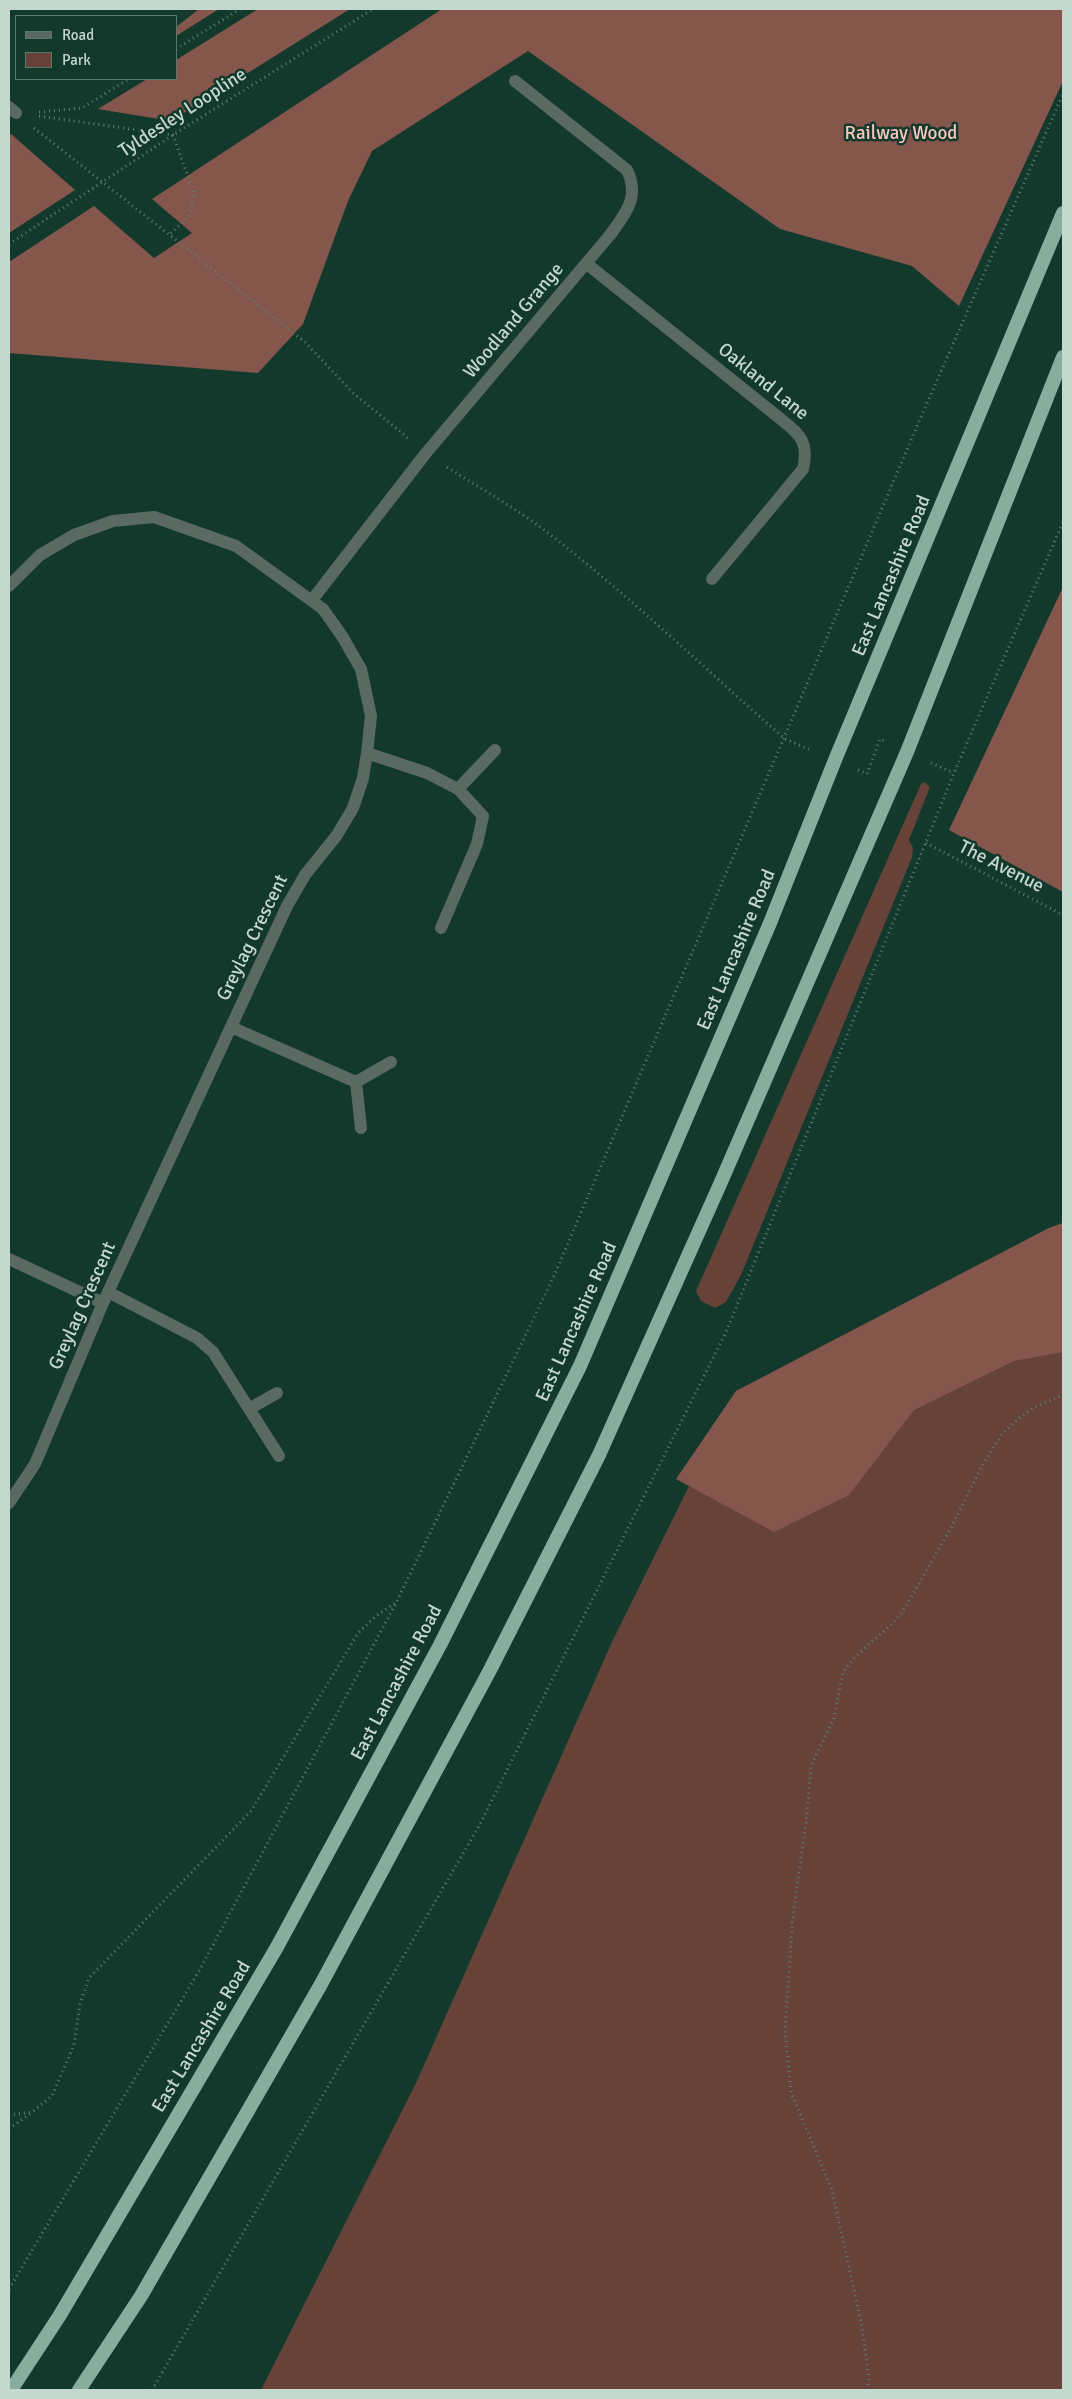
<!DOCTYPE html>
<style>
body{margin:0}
#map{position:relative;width:1072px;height:2399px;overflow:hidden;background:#13392d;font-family:Signika,sans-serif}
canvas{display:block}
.frame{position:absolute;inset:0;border:10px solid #c4d8d0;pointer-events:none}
.legend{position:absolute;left:15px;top:15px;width:162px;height:65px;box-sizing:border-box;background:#13392d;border:1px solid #5a796e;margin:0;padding:6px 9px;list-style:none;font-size:15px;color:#c4d8d0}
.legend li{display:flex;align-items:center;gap:10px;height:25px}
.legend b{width:25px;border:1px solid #5a796e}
</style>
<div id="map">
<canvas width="1072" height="2399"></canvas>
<div class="frame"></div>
<ul class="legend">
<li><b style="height:6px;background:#5a6a63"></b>Road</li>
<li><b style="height:14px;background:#674239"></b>Park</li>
</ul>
</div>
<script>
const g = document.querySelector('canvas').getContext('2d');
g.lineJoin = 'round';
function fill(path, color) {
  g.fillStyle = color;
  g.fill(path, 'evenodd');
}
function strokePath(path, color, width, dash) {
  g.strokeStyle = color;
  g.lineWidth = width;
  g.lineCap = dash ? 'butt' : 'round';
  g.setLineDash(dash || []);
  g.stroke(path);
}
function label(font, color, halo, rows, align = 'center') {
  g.font = font + ' Signika,sans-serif';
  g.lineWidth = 5;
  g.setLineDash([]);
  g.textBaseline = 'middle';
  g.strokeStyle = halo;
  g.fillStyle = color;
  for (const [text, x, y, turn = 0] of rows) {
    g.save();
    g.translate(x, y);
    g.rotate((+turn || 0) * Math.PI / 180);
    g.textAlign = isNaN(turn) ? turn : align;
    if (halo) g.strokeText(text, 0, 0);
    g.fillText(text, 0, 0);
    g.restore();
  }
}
const green = new Path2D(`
 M 924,782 L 930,787 L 909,840 L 913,848 L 912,857 L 741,1275 L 726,1302 L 715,1308 L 701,1301 L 696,1291 L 921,784 Z
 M 1063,1223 L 1063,2390 L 261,2390 L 416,2083 L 612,1642 L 736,1391 L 1049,1228 Z`);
const forest = new Path2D(`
 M 199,9 L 219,9 L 176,36 L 176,27 Z
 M 258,9 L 350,9 L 171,121 L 98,109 L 147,79 L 176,79 L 176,60 Z
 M 442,9 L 1063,9 L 1063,81 L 959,306 L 912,266 L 780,229 L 528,51 L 372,151 L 348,201 L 303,324 L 258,373 L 9,353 L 9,262 L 94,206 L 154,258 L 192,233 L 152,199 Z
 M 11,134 L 75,190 L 9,233 L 9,136 Z
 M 1063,587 L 1063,892 L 949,830 Z
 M 1063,1223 L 1063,1352 L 1014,1361 L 914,1410 L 849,1495 L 774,1532 L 676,1479 L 736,1391 L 1049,1228 Z`);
const path = new Path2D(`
 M 176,49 L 240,9
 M 39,112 L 82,108 L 129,79
 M 39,116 L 173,135 L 194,193 L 190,215 L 169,235
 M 34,128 L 305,342 L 353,393 L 408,438
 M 9,244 L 173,135 L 373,9
 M 447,467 C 481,489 516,508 548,533 C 631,597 706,670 785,739 L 811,750
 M 931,763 L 954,773
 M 858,770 L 867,774 L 880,739 L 884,741
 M 926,843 L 1063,915
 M 9,2115 L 32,2112 L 52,2096 L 74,2045 L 80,2004 L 89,1978 L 251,1811 L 358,1633 L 376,1616 L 395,1603
 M 9,2129 L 31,2113
 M 9,2289 L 199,1971 L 396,1603 L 447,1498 L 554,1276 L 921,417 L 1063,94
 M 152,2390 L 479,1826 L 726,1332 L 954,773 L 1063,522
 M 868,2390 L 869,2377 L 861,2322 L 832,2190 L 791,2092 L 785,2030 L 793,1915 L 806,1823 L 811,1766 L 834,1718 L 843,1672 L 856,1656 L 893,1623 L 905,1608 L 952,1526 L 983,1464 L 1002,1434 L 1020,1417 L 1037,1406 L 1063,1395`);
const service = new Path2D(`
 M 515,81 L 627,170 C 640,197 626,213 610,235
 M 712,579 L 803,469 C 809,443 801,435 782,420
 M 441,928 L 477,844 L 483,816`);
const minor = new Path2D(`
 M 9,107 L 16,113
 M 587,264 L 782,420
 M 9,586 L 40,555 L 74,535 L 113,521 L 154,517 L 236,546 L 323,609 L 342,636 L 361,669 L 371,716 L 367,753 L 363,778 L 353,808 L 337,835 L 305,875 L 287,906 L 103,1303 L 35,1464 L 9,1503
 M 312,600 L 426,453 L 610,235
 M 367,753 L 427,773 L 458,789 L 483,816
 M 458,789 L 495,750
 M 231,1027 L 356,1082 L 361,1128
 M 356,1082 L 391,1062
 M 9,1259 L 103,1303
 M 108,1292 L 197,1338 L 213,1352 L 279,1456
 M 249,1409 L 277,1393`);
const trunk = new Path2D(`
 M 11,2390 L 60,2315 L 277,1947 L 440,1645 L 580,1366 L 770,923 L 835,760 L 1063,213
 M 79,2390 L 141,2296 L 320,1986 L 490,1670 L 599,1455 L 721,1182 L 907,752 L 1063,357`);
const streetNames = [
 ["Tyldesley Loopline",183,113,-33],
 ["Woodland Grange",514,321,-50],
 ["Oakland Lane",763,382,39],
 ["East Lancashire Road",892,576,-67],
 ["The Avenue",1001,867,27],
 ["Greylag Crescent",253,938,-64],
 ["East Lancashire Road",737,950,-67],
 ["Greylag Crescent",83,1306,-66],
 ["East Lancashire Road",577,1322,-66],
 ["East Lancashire Road",397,1683,-62],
 ["East Lancashire Road",202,2037,-59]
];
const parkNames = [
 ["Railway Wood",901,134]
];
fill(green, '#674239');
fill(forest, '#85564c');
strokePath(path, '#607e74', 3, [1, 4]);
strokePath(service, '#5a6a63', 12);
strokePath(minor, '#5a6a63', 12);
strokePath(trunk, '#88ad9e', 14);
label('19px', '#c4d8d0', '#13392d', streetNames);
label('19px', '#f8c8bd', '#13392d', parkNames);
</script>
